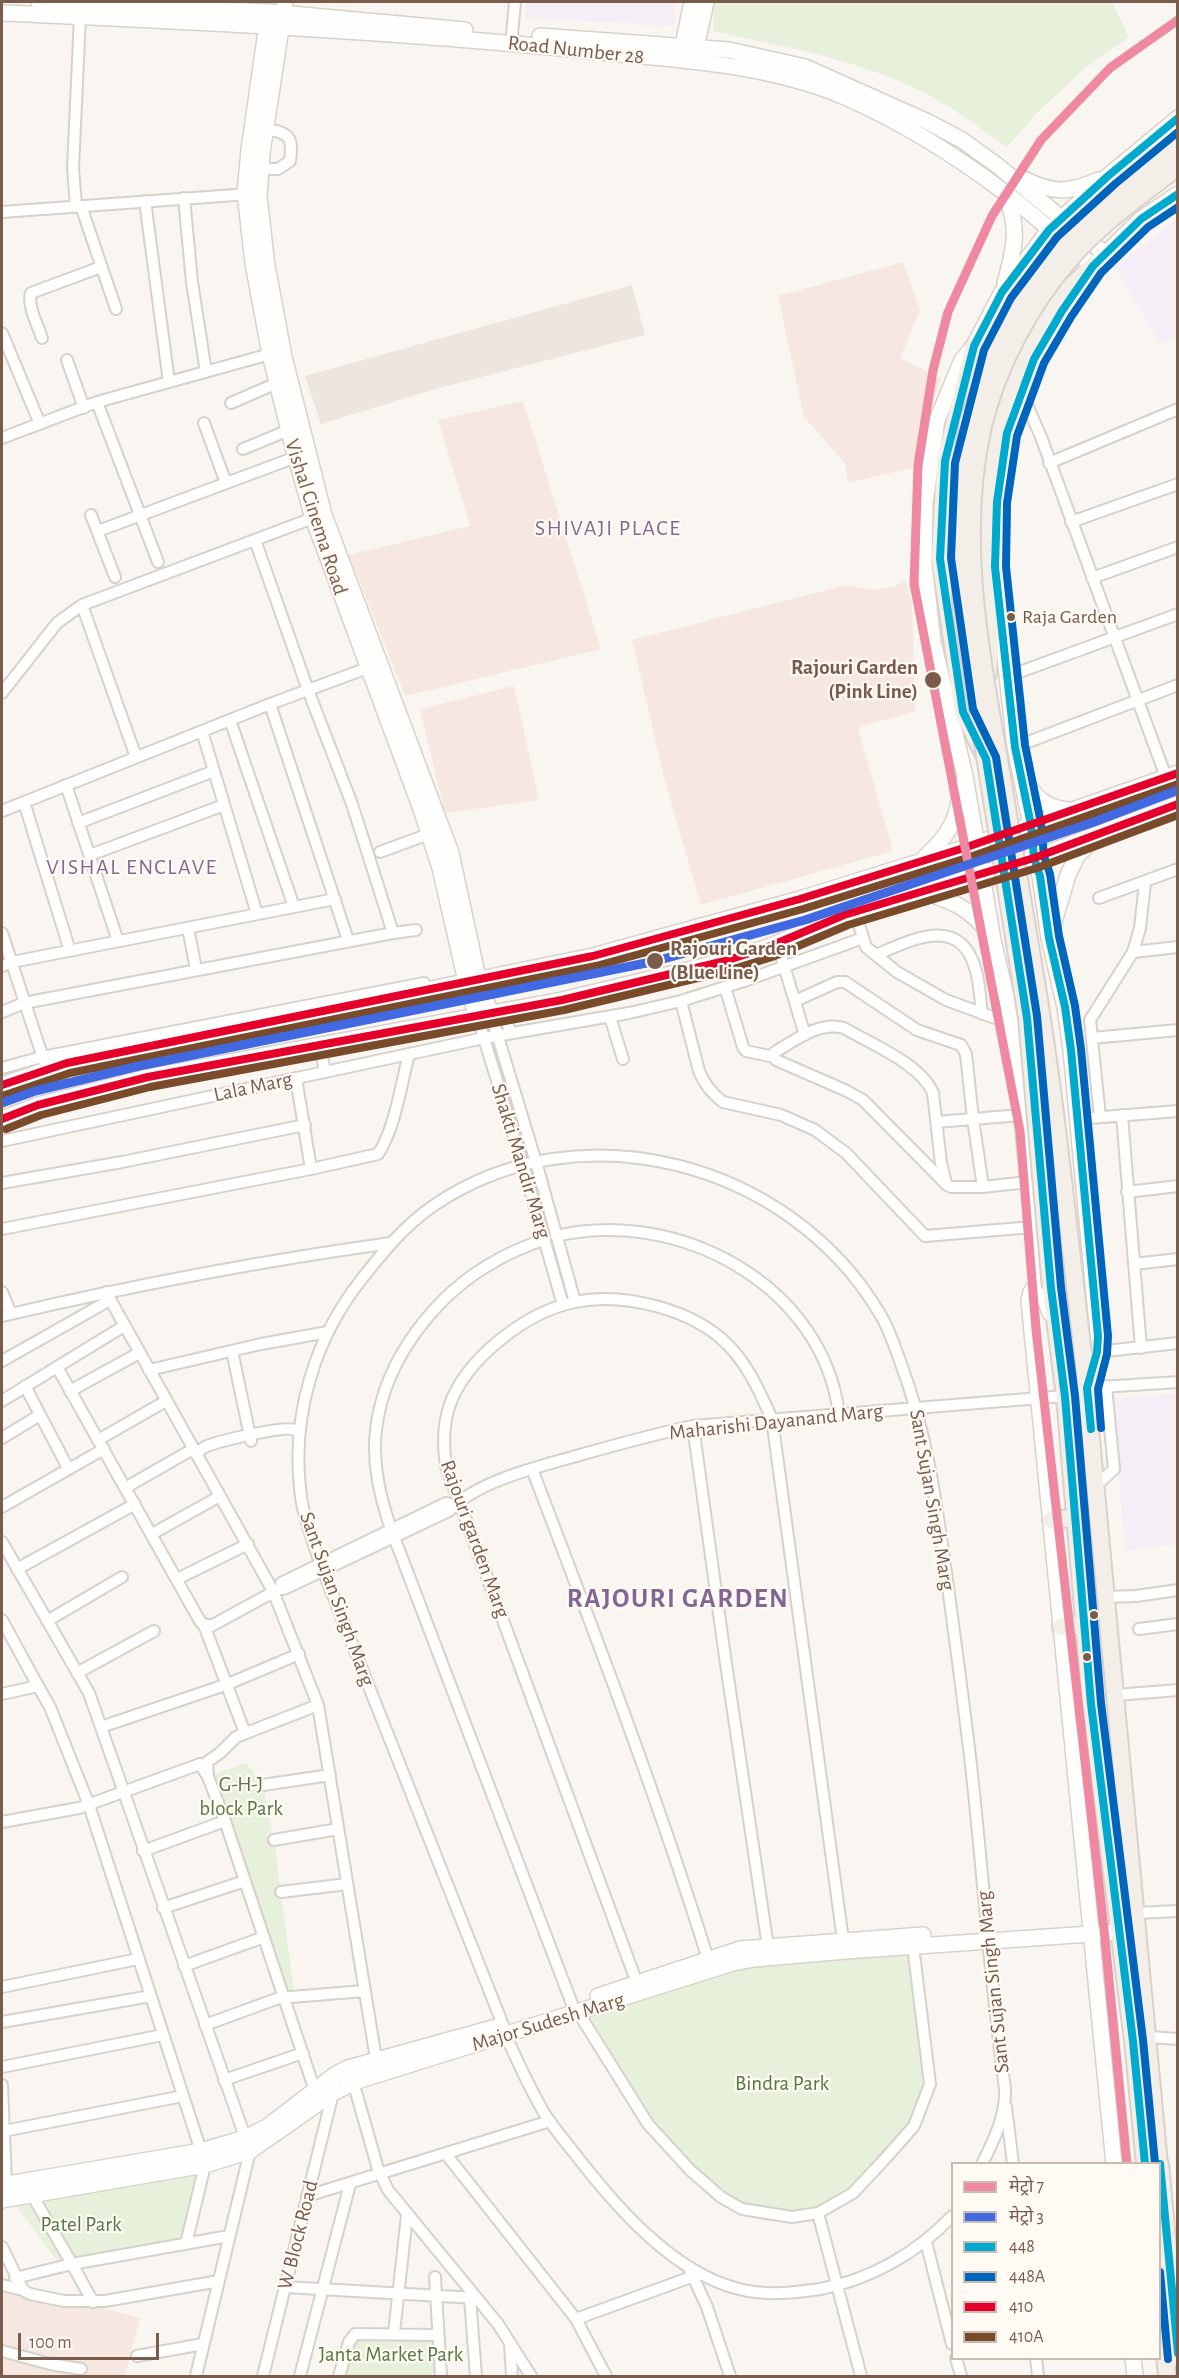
<!DOCTYPE html>
<meta charset="utf-8">
<style>
body{margin:0}
#map{position:relative;width:1179px;height:2378px;overflow:hidden;background:#f9f5f0;font-family:"Alegreya Sans","Noto Sans Devanagari",sans-serif}
canvas{display:block}
.frame{position:absolute;inset:0;border:3px solid #7a5c4d;pointer-events:none}
.legend{position:absolute;left:951px;top:2162px;width:210px;height:198px;box-sizing:border-box;background:#fffaf3;border:2px solid #cabbb1;margin:0;padding:8px 10px;list-style:none;font-size:18px;color:#7a5c4d}
.legend li{display:flex;align-items:center;gap:12px;height:30px}
.legend b{width:30px;border:2px solid #cabbb1}
.scale{position:absolute;left:18px;top:2333px;width:141px;height:27px;box-sizing:border-box;border:3px solid #7a5c4d;border-top:0;padding-left:8px;font-size:18px;line-height:21px;white-space:nowrap;color:#7a5c4d;-webkit-text-stroke:4px #fffaf3;paint-order:stroke}
</style>
<div id="map">
<canvas width="1179" height="2378"></canvas>
<div class="frame"></div>
<ul class="legend">
<li><b style="height:8px;background:#ef89a2"></b>मेट्रो 7</li>
<li><b style="height:8px;background:#4169e1"></b>मेट्रो 3</li>
<li><b style="height:8px;background:#00a9ce"></b>448</li>
<li><b style="height:8px;background:#0065bd"></b>448A</li>
<li><b style="height:8px;background:#e4002b"></b>410</li>
<li><b style="height:8px;background:#7a4b2a"></b>410A</li>
</ul>
<div class="scale">100 m</div>
</div>
<script>
const g = document.querySelector('canvas').getContext('2d');
g.lineJoin = 'round';
function fill(path, color) {
  g.fillStyle = color;
  g.fill(path, 'evenodd');
}
function strokePath(path, color, width, dash) {
  g.strokeStyle = color;
  g.lineWidth = width;
  g.lineCap = dash ? 'butt' : 'round';
  g.setLineDash(dash || []);
  g.stroke(path);
}
function label(font, color, halo, rows, align = 'center') {
  g.font = font + ' "Alegreya Sans",sans-serif';
  g.lineWidth = 4.5;
  g.setLineDash([]);
  g.textBaseline = 'middle';
  g.strokeStyle = halo;
  g.fillStyle = color;
  for (const [text, x, y, turn = 0] of rows) {
    g.save();
    g.translate(x, y);
    g.rotate((+turn || 0) * Math.PI / 180);
    g.textAlign = isNaN(turn) ? turn : align;
    if (halo) g.strokeText(text, 0, 0);
    g.fillText(text, 0, 0);
    g.restore();
  }
}
const commercial = new Path2D(`
 M 903,262 L 920,310 L 900,358 L 941,378 L 912,468 L 848,483 L 845,463 L 804,417 L 778,296 Z
 M 523,401 L 601,649 L 405,696 L 349,555 L 470,526 L 438,420 Z
 M 906,581 L 912,603 L 915,711 L 858,728 L 893,851 L 701,905 L 665,781 L 632,640 L 846,585 L 872,590 L 893,587 Z
 M 514,686 L 539,800 L 445,813 L 420,709 Z
 M 2,2281 L 140,2318 L 125,2376 L 2,2376 Z`);
const industrial = new Path2D(`
 M 632,285 L 645,335 L 439,388 L 321,424 L 305,376 Z`);
const education = new Path2D(`
 M 526,2 L 676,2 L 674,26 L 525,18 Z
 M 1177,218 L 1177,334 L 1161,344 L 1115,267 Z
 M 1177,1393 L 1177,1544 L 1125,1551 L 1112,1399 Z`);
const green = new Path2D(`
 M 714,2 L 1112,2 L 1129,37 L 1086,67 L 1038,112 L 1007,147 C 976,126 945,101 911,86 C 848,58 780,46 713,31 Z
 M 246,1763 L 263,1785 L 274,1840 L 294,1992 L 284,1998 L 208,1777 Z
 M 913,1946 L 930,2084 L 914,2126 L 856,2189 L 818,2213 L 742,2209 L 721,2197 L 648,2124 L 578,2012 L 744,1961 Z
 M 205,2165 L 186,2244 L 62,2267 L 11,2199 Z
 M 355,2334 L 438,2335 L 441,2376 L 341,2376 Z`);
const street = new Path2D(`
 M 512,34 L 515,2
 M 261,169 L 278,169 L 290,161 C 293,137 290,133 266,129
 M 184,198 L 192,282 L 206,372
 M 145,201 L 169,382
 M 76,206 L 73,168 L 80,17
 M 81,206 L 116,309
 M 2,212 L 249,194
 M 2,333 L 40,424
 M 42,338 C 38,325 27,306 31,293 L 101,267
 M 67,360 L 84,408
 M 1021,391 L 1041,437 L 1166,777
 M 97,402 L 158,562
 M 231,403 L 277,383
 M 204,423 L 226,483
 M 2,438 L 97,402 L 270,354
 M 243,449 L 289,430
 M 1049,463 L 1178,409
 M 91,515 L 115,577
 M 1071,522 L 1178,484
 M 98,531 L 296,457
 M 1092,578 L 1178,547
 M 82,605 L 136,757
 M 1006,677 L 1178,614
 M 2,693 L 57,623 L 82,605 L 313,518
 M 270,704 L 348,940
 M 230,720 L 294,907
 M 202,731 L 257,914
 M 1015,747 L 1178,685
 M 66,785 L 118,941
 M 24,802 L 70,951
 M 2,811 L 270,704 L 373,666
 M 78,823 L 214,771
 M 380,852 L 429,834
 M 90,855 L 224,805
 M 1099,898 L 1178,869
 M 855,912 L 866,947 L 897,972 L 946,1000 L 995,1018 L 1011,1017
 M 188,928 L 196,969
 M 2,933 L 44,1061
 M 393,933 L 416,930
 M 777,943 L 805,1035
 M 1133,952 L 1178,947
 M 876,955 C 913,939 961,914 976,971 C 980,985 980,1000 982,1014
 M 2,966 L 12,962 L 335,899
 M 725,987 L 743,1047 L 746,1051 L 774,1057
 M 681,1001 L 699,1071 C 704,1084 711,1093 723,1102 L 781,1115 L 815,1130 L 846,1153 L 925,1236 L 1033,1227
 M 795,1001 L 837,982 L 845,982 L 917,1030 L 961,1045 L 966,1054 L 973,1119 L 1021,1115
 M 505,1011 L 510,1033
 M 2,1012 L 24,1003 L 393,933 L 352,804 L 308,690 L 255,540
 M 491,1014 L 536,1162 L 575,1302
 M 477,1016 L 523,1165 L 563,1305
 M 610,1017 L 623,1059
 M 1092,1038 L 1178,1030
 M 320,1045 L 325,1072
 M 2,1068 L 42,1057 L 424,983
 M 1122,1115 L 1141,1348
 M 1100,1117 L 1090,1020 L 1133,952 L 1140,928 L 1145,883
 M 1078,1119 L 1178,1111
 M 936,1122 L 973,1119 L 983,1187
 M 2,1141 L 484,1038 L 629,1013 L 681,1001 L 747,980 L 863,938
 M 311,1169 L 378,1154 C 395,1129 401,1084 409,1054
 M 2,1183 L 122,1162 L 305,1125
 M 946,1183 L 941,1163 L 933,1093 C 921,1064 871,1044 844,1028 C 820,1021 795,1040 775,1052 L 773,1055 L 776,1060 L 847,1091 L 863,1100 L 947,1185 L 951,1187 L 983,1187 L 1028,1182
 M 1127,1192 L 1178,1186
 M 2,1229 L 311,1169 L 296,1078
 M 556,1236 C 677,1207 824,1285 839,1415
 M 545,1239 C 529,1245 513,1251 499,1259 C 437,1292 384,1359 376,1430 C 372,1464 380,1497 391,1529 L 572,2004
 M 1134,1264 L 1178,1259
 M 2,1292 L 11,1314
 M 106,1292 L 273,1591 L 318,1705 L 377,2065
 M 2,1316 C 130,1286 260,1261 391,1243
 M 232,1351 L 251,1441
 M 1097,1352 L 1178,1343
 M 2,1361 L 110,1300
 M 57,1367 L 124,1326
 M 149,1370 L 261,1344 L 328,1332
 M 25,1386 L 68,1468
 M 1087,1388 L 1178,1382
 M 70,1391 L 139,1353
 M 2,1401 L 57,1367 L 201,1623 L 211,1626 L 279,1589 L 284,1589 L 449,1511 C 477,1481 538,1467 576,1456 C 615,1445 654,1434 693,1426 L 1065,1396
 M 693,1426 L 725,1657 L 768,1947
 M 2,1438 L 40,1415
 M 98,1440 L 166,1401
 M 195,1453 C 200,1451 202,1448 207,1446 C 220,1441 285,1425 295,1430
 M 532,1469 C 594,1631 656,1793 708,1959
 M 1096,1486 L 1114,1469 L 1106,1386
 M 125,1488 L 193,1449
 M 2,1507 L 104,1449
 M 152,1534 L 220,1496
 M 2,1542 L 89,1693 L 250,2151 L 196,2376
 M 17,1569 L 135,1504
 M 177,1579 L 248,1544
 M 281,1583 L 446,1503 L 455,1505
 M 1107,1597 L 1136,1596 L 1178,1590
 M 2,1620 L 38,1686
 M 47,1621 L 122,1577
 M 204,1625 L 245,1733
 M 1139,1629 L 1178,1624
 M 77,1673 L 154,1631
 M 2,1694 L 38,1686 L 50,1707 L 89,1805 L 201,2151
 M 1116,1695 L 1178,1690
 M 101,1727 L 228,1684 L 299,1654
 M 208,1777 L 225,1821 L 315,2091
 M 263,1785 L 330,1775
 M 2,1822 L 79,1808 L 200,1764 L 208,1777 L 207,1762 L 220,1753 L 236,1737 L 318,1705
 M 274,1840 L 338,1829
 M 143,1851 L 225,1821
 M 281,1892 L 347,1884
 M 163,1908 L 245,1881
 M 1136,1913 L 1178,1911
 M 184,1966 L 264,1937
 M 637,1983 L 446,1466 C 443,1446 443,1426 449,1407 C 465,1359 526,1312 575,1302 C 623,1292 693,1309 728,1345 C 749,1366 760,1393 772,1419 L 843,1940
 M 2,1987 L 138,1959
 M 578,2012 L 648,2124 L 690,2170 L 721,2197 L 742,2209 L 792,2217 L 818,2213 L 853,2193 L 883,2161 L 914,2126 L 930,2084 L 913,1946
 M 2,2022 L 151,1996
 M 205,2025 L 279,1998 L 364,1991
 M 503,2025 L 320,1563 C 312,1538 302,1514 300,1488 C 292,1414 315,1338 361,1280 C 382,1253 404,1226 433,1206 C 580,1105 791,1163 880,1314 C 889,1328 894,1345 900,1361 C 928,1435 937,1508 948,1587 C 956,1646 964,1705 971,1765 C 983,1873 990,1981 1005,2089 C 1006,2116 994,2140 982,2164
 M 505,2034 C 518,2062 530,2090 546,2116 C 556,2131 568,2145 579,2159 C 618,2209 674,2273 739,2289 C 766,2296 792,2293 820,2289 C 870,2280 917,2253 952,2216
 M 1148,2037 L 1178,2039
 M 2,2067 L 163,2035
 M 352,2078 L 378,2169 L 388,2190 L 498,2324 L 531,2376
 M 224,2080 L 303,2053
 M 2,2085 L 6,2184
 M 1006,2107 L 1013,2164
 M 4,2131 L 183,2096
 M 446,2154 L 576,2319 L 606,2376
 M 32,2195 L 72,2264 L 229,2236
 M 307,2196 L 550,2121
 M 818,2213 L 861,2376
 M 926,2242 L 952,2344
 M 186,2244 L 205,2165
 M 2,2247 L 23,2290 L 30,2294 L 64,2301 L 105,2301 L 219,2281
 M 690,2270 L 707,2307 L 730,2376
 M 435,2277 L 441,2376
 M 15,2278 L 72,2264 L 93,2302
 M 2,2285 L 23,2290
 M 285,2287 L 476,2298
 M 470,2298 L 476,2376
 M 576,2319 L 694,2276
 M 394,2333 L 407,2215
 M 510,2344 L 512,2376
 M 2,2351 L 50,2364 L 81,2369
 M 137,2356 L 203,2344
 M 956,2358 L 961,2376
 M 1036,2358 L 1038,2376
 M 263,2376 L 333,2093
 M 300,2376 L 350,2184
 M 339,2376 L 349,2342 L 355,2334 L 438,2335`);
const secondary = new Path2D(`
 M 39,2 L 269,12 L 465,30
 M 285,2 L 262,153 L 259,196 L 267,266 L 284,357 L 324,515 L 451,853 L 478,978 L 491,1014
 M 2,13 C 198,22 395,31 590,51 C 676,60 765,63 845,97 C 902,122 955,155 1004,192 C 1035,215 1063,242 1093,266
 M 268,17 L 249,150 L 245,193 L 253,263 L 270,354 L 293,447 L 313,518 L 421,809 L 440,868 L 466,981 L 477,1016
 M 540,36 L 729,50 L 805,67 L 928,122 L 962,140 L 998,166 L 1105,254
 M 681,55 L 692,2
 M 694,57 L 706,2
 M 1022,178 C 1052,194 1069,193 1099,180
 M 1005,283 C 1014,250 1020,228 1006,196
 M 1025,780 C 1035,798 1048,809 1069,810
 M 925,857 C 950,834 959,818 961,785
 M 921,891 C 952,901 971,908 990,935
 M 1051,932 L 1068,875 L 1077,856 L 1094,839
 M 2,1085 L 67,1063 L 593,956 L 800,899 L 964,848 L 1178,773
 M 2,1119 L 38,1105 L 148,1077 L 562,1000 L 725,961 L 768,947 L 844,915 L 1034,858 L 1178,804
 M 1039,1282 L 1031,1292 L 1029,1301 L 1114,2164
 M 1050,1313 L 1039,1282 L 1011,1017 L 993,940 L 965,776 L 933,642 L 924,564 L 925,503 L 937,420 L 962,360 L 974,346 L 1002,292 L 1049,230 L 1108,176 L 1178,118
 M 1087,1388 L 1097,1352 L 1098,1336 L 1071,1050 L 1065,1007 L 1049,938 L 1040,876 L 1034,858 L 1031,825 L 1015,747 L 995,567 L 997,502 L 1007,433 L 1034,359 L 1062,311 L 1093,266 L 1141,219 L 1178,194
 M 598,1996 L 740,1949 L 923,1935
 M 2,2185 L 201,2151 L 245,2138 L 267,2127 L 336,2074 L 348,2068 L 500,2026
 M 2,2200 L 205,2165 L 250,2151 L 333,2093 L 354,2082 L 733,1963 L 754,1959 L 846,1951 L 1119,1932
 M 1133,2358 L 1135,2376`);
const primary = new Path2D(`
 M 974,346 L 945,461 L 940,559 L 963,712 L 983,753
 M 988,674 L 992,621 L 986,571 L 987,487 L 993,444 L 1004,402 L 1036,331 L 1057,299 L 1093,266
 M 1051,1288 L 1065,1397 L 1091,1704 L 1133,2041 L 1145,2164
 M 1083,1354 L 1159,2164
 M 1051,1520 L 1075,1518
 M 1061,1627 L 1084,1624
 M 1160,2164 L 1178,2358
 M 1160,2302 L 1167,2376`);
const primaryBridge = new Path2D(`
 M 1051,1288 L 1027,1018 L 962,613 L 958,536 L 961,472 L 968,422 L 990,362 L 1010,321 L 1033,282 L 1063,246 L 1118,196 L 1178,148
 M 1083,1354 C 1068,1228 1056,1101 1035,975 C 1022,897 1009,820 996,742 C 978,638 959,531 983,426 C 998,365 1030,305 1071,258 C 1100,224 1142,195 1178,167`);
const bus1 = new Path2D(`
 M 1091,1429 L 1087,1388 L 1097,1352 L 1098,1336 L 1071,1050 L 1065,1007 L 1049,938 L 1040,876 L 1034,858 L 1031,825 L 1015,747 L 995,567 L 997,502 L 1007,433 L 1034,359 L 1062,311 L 1093,266 L 1141,219 L 1178,194
 M 1145,2164 L 1133,2041 L 1091,1704 L 1065,1397 L 1051,1288 L 1027,1018 L 986,759 L 963,712 L 940,559 L 945,461 L 974,346 L 1002,292 L 1049,230 L 1108,176 L 1178,118
 M 1160,2164 L 1178,2353`);
const bus2 = new Path2D(`
 M 1101,1428 L 1098,1389 L 1107,1354 L 1108,1336 L 1081,1049 L 1075,1006 L 1059,936 L 1050,874 L 1044,856 L 1041,823 L 1025,745 L 1006,567 L 1007,503 L 1017,436 L 1044,363 L 1071,317 L 1101,273 L 1148,227 L 1178,207
 M 1155,2163 L 1143,2040 L 1101,1703 L 1075,1396 L 1061,1287 L 1037,1016 L 996,757 L 973,709 L 951,558 L 955,463 L 984,350 L 1011,298 L 1057,237 L 1115,184 L 1178,132
 M 1160,2272 L 1168,2359`);
const bus3 = new Path2D(`
 M 2,1085 L 67,1063 L 593,956 L 800,899 L 964,848 L 1178,773
 M 2,1119 L 38,1105 L 148,1077 L 562,1000 L 725,961 L 768,947 L 844,915 L 1034,858 L 1178,804`);
const bus4 = new Path2D(`
 M 5,1095 L 70,1073 L 596,966 L 803,909 L 967,858 L 1178,784
 M 6,1129 L 41,1115 L 150,1087 L 564,1010 L 727,971 L 772,957 L 848,925 L 1037,868 L 1178,815`);
const metro1 = new Path2D(`
 M 1127,2164 L 1104,1929 L 1036,1330 L 1020,1131 L 914,584 L 918,465 L 933,370 L 948,312 L 992,216 L 1041,140 L 1110,68 L 1178,20`);
const metro2 = new Path2D(`
 M 2,1103 L 35,1091 L 139,1066 L 656,961 L 805,920 L 1094,822 L 1178,790`);
const markers = [
 [1011,617,5,"#7a5c4d"],
 [933,680,9,"#7a5c4d"],
 [655,961,9,"#7a5c4d"],
 [1094,1615,5,"#7a5c4d"],
 [1087,1657,5,"#7a5c4d"]
];
const busNames = [
 ["Raja Garden",1022,617]
];
const streetNames = [
 ["Road Number 28",576,50,6],
 ["Vishal Cinema Road",316,517,72],
 ["Lala Marg",253,1087,-12],
 ["Shakti Mandir Marg",521,1161,73],
 ["Maharishi Dayanand Marg",776,1422,-6],
 ["Sant Sujan Singh Marg",932,1500,80],
 ["Rajouri garden Marg",475,1539,70],
 ["Sant Sujan Singh Marg",337,1599,70],
 ["Sant Sujan Singh Marg",993,1982,-96],
 ["Major Sudesh Marg",548,2022,-17],
 ["W Block Road",298,2235,-76]
];
const stopNames = [
 ["Rajouri Garden",918,668],
 ["(Pink Line)",918,692],
 ["Rajouri Garden",670,949,"left"],
 ["(Blue Line)",670,973,"left"]
];
const parkNames = [
 ["G-H-J",241,1785],
 ["block Park",241,1809],
 ["Bindra Park",782,2084],
 ["Patel Park",81,2225],
 ["Janta Market Park",391,2355]
];
const neighbourhoodNames = [
 ["SHIVAJI PLACE",608,528],
 ["VISHAL ENCLAVE",132,867]
];
const districtNames = [
 ["RAJOURI GARDEN",678,1599]
];
fill(commercial, '#f6e8e1');
fill(industrial, '#ede5e0');
fill(education, '#f6eef6');
fill(green, '#e7f0db');
strokePath(street, '#d7d1cb', 14);
strokePath(secondary, '#d9d2cb', 18);
strokePath(primary, '#dad1cc', 20);
strokePath(street, '#fefefd', 10);
strokePath(secondary, '#fefefd', 15);
strokePath(primary, '#f3eee8', 16);
strokePath(primaryBridge, '#dad1cc', 20, []);
strokePath(primaryBridge, '#f3eee8', 16);
strokePath(bus1, '#00a9ce', 8);
strokePath(bus2, '#0065bd', 8);
strokePath(bus3, '#e4002b', 8);
strokePath(bus4, '#7a4b2a', 8);
strokePath(metro1, '#ef89a2', 9);
strokePath(metro2, '#4169e1', 9);
for (const [x, y, r, color] of markers) {
  const dot = new Path2D();
  dot.arc(x, y, r, 0, 2 * Math.PI);
  g.fillStyle = color;
  g.fill(dot);
  strokePath(dot, '#fffaf3', 2);
}
label('20px', '#7a5c4d', '#fffaf3', busNames, 'left');
label('21px', '#7a5c4d', '#fffaf3', streetNames);
label('bold 21px', '#7a5c4d', '#fffaf3', stopNames, 'right');
label('21px', '#537a41', '#fffaf3', parkNames);
g.letterSpacing = '1.5px';
label('22px', '#846695', '#fffaf3', neighbourhoodNames);
g.letterSpacing = '0px';
g.letterSpacing = '1.5px';
label('bold 27px', '#846695', '#fffaf3', districtNames);
g.letterSpacing = '0px';
</script>
